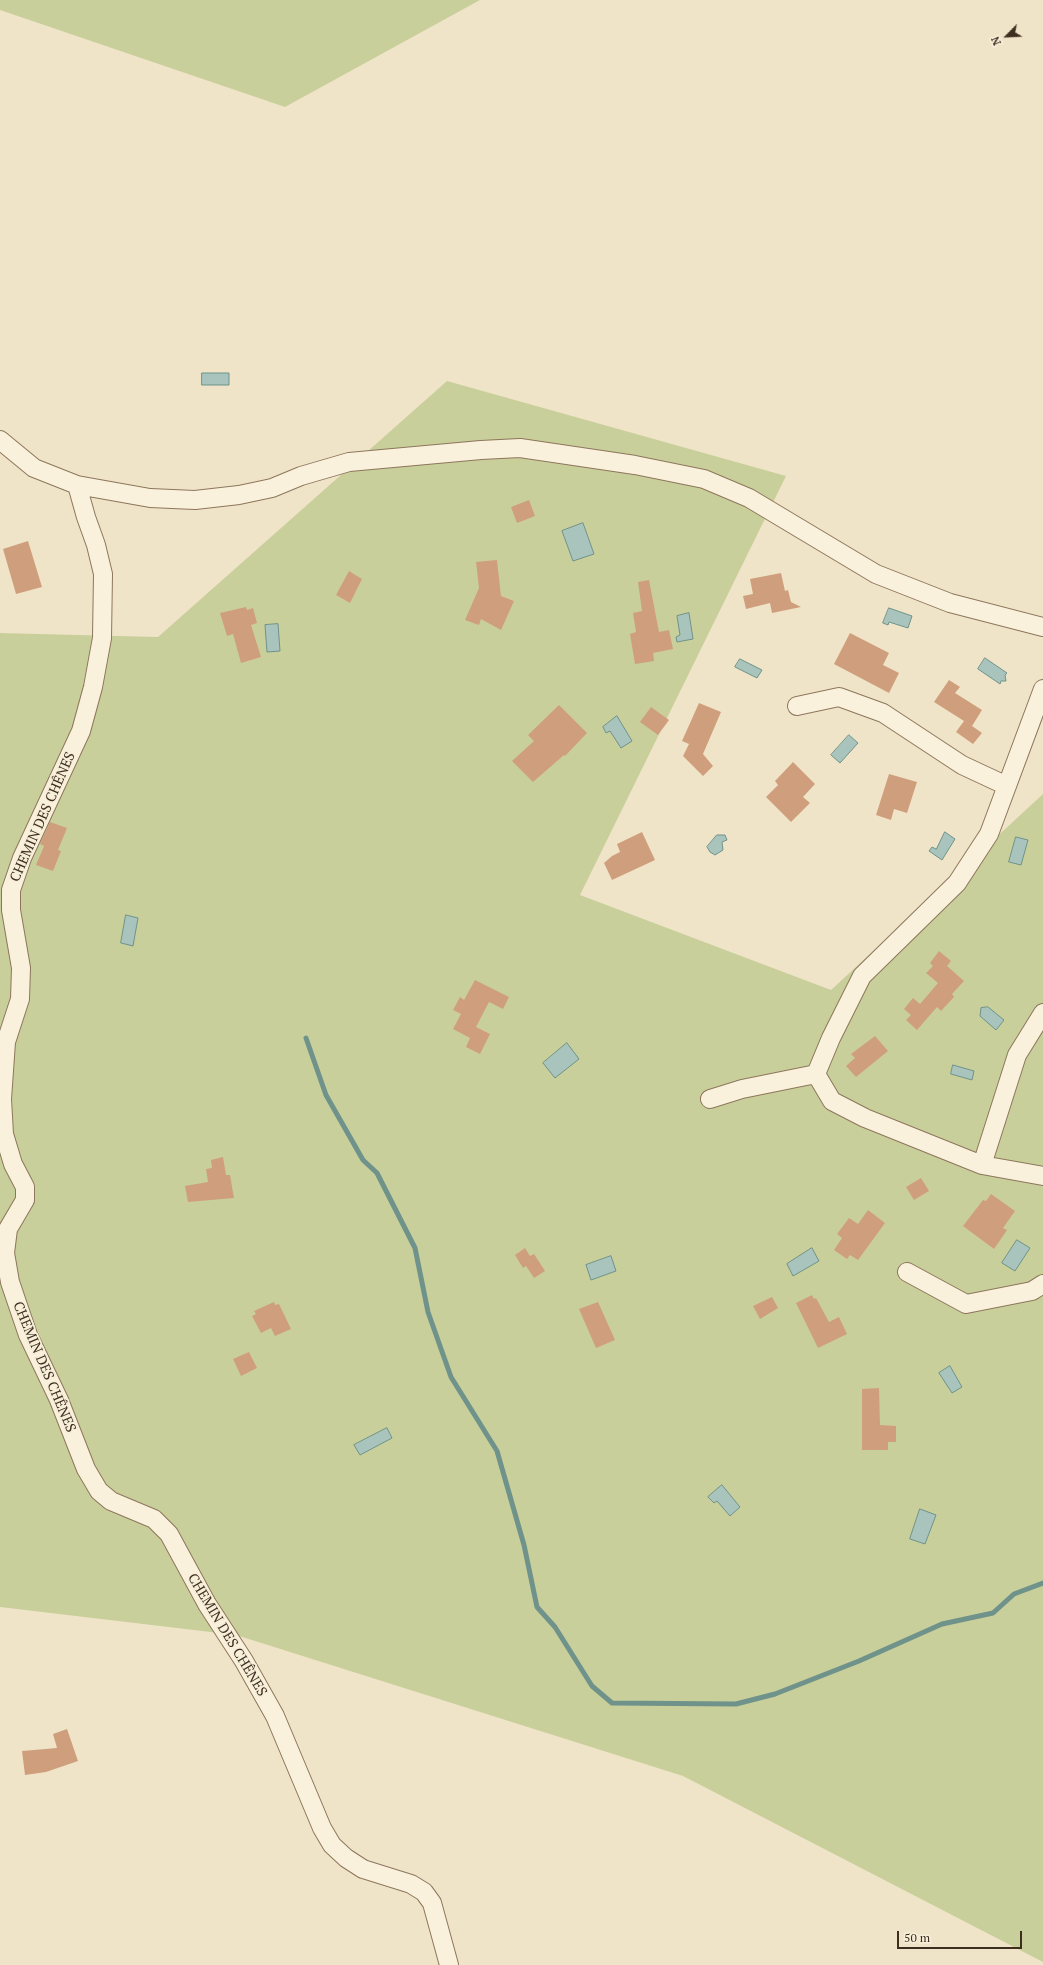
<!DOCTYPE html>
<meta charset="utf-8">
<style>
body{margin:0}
#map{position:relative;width:1043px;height:1965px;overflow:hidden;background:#f0e4c8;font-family:"PT Serif",serif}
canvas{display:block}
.north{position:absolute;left:987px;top:16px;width:40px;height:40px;-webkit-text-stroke:3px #f7eed8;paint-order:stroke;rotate:246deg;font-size:11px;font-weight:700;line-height:16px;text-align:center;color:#3d2e20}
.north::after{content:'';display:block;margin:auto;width:14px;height:18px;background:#3d2e20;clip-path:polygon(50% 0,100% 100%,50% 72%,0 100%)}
.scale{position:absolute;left:897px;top:1931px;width:125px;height:18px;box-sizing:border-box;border:2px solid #3d2e20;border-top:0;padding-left:5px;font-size:12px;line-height:14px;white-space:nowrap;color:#3d2e20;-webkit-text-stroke:3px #f7eed8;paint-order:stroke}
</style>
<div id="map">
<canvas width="1043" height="1965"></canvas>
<div class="north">N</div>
<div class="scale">50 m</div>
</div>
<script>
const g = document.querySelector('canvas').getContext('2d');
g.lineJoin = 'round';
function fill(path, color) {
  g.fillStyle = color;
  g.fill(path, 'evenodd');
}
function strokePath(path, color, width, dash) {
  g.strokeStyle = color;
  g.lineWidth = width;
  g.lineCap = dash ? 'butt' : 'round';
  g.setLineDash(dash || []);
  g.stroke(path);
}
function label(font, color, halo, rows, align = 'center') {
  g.font = font + ' "PT Serif",serif';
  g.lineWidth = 3.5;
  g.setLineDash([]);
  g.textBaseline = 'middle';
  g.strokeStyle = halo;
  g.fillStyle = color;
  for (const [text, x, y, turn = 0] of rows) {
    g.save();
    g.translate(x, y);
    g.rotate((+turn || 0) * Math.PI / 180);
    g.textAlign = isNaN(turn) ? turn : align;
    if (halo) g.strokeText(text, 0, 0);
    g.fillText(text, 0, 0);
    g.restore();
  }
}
const green = new Path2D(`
 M 0,0 L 480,0 L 285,107 L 0,10 Z
 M 447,381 L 786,476 L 580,895 L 831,990 L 1043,794 L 1043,1962 L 683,1776 L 236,1635 L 0,1607 L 0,633 L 158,637 Z`);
const water = new Path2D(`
 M 202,373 L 229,373 L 229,385 L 202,385 Z
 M 583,523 L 594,554 L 573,561 L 562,531 Z
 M 889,608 L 912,616 L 908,628 L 889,622 L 888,625 L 883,623 Z
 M 689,613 L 693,639 L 677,642 L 676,637 L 680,635 L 677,616 Z
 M 278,624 L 280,651 L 267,652 L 265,625 Z
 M 985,658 L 1007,673 L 1005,675 L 1006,681 L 1001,681 L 1000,684 L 978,669 Z
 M 740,659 L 762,670 L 757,678 L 735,667 Z
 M 617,716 L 632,741 L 621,748 L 610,731 L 606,733 L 603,727 Z
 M 849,735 L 858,743 L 840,763 L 831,755 Z
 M 945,832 L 955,839 L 942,860 L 929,851 L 932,847 L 936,849 Z
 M 717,835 L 725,835 L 727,840 L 722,842 L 723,850 L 715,855 L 710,852 L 707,847 Z
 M 1016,837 L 1028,840 L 1021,865 L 1009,862 Z
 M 126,915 L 138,918 L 133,946 L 121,943 Z
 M 988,1007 L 1004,1020 L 996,1030 L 980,1016 L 981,1008 Z
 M 567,1043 L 579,1059 L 555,1078 L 543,1063 Z
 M 953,1065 L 974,1071 L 972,1080 L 951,1074 Z
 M 1017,1240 L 1030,1248 L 1015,1271 L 1002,1263 Z
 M 812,1248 L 819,1261 L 793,1276 L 787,1264 Z
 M 611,1256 L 616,1271 L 591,1280 L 586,1265 Z
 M 950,1366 L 962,1387 L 952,1393 L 939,1373 Z
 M 387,1428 L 392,1438 L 360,1455 L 354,1445 Z
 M 722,1485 L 740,1507 L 730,1516 L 717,1501 L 714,1503 L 708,1497 Z
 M 920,1509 L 936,1515 L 925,1544 L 910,1539 Z`);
const stream = new Path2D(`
 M 306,1038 L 326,1095 L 363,1160 L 377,1173 L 415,1248 L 428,1312 L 451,1377 L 497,1451 L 524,1545 L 537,1607 L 555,1627 L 592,1686 L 612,1703 L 736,1704 L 775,1694 L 859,1661 L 942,1624 L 993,1613 L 1014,1594 L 1043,1583`);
const building = new Path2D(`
 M 529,500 L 535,516 L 517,523 L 511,507 Z
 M 28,541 L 42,587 L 16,594 L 3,549 Z
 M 497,560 L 501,596 L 514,601 L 501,630 L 481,619 L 479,625 L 465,620 L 479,588 L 476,562 Z
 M 349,571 L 362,579 L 350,603 L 336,595 Z
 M 781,573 L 785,591 L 788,590 L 791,602 L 801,607 L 772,613 L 770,603 L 746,609 L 743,596 L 753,594 L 750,579 Z
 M 649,580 L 659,632 L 669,630 L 673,649 L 653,653 L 654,661 L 635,664 L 630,634 L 636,632 L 633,613 L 642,611 L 638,582 Z
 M 246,607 L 247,610 L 253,608 L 257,623 L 251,625 L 261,657 L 241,663 L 233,634 L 227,636 L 220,613 Z
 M 850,633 L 889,653 L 883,665 L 899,673 L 889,693 L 834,664 Z
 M 949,680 L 960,687 L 955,693 L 982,710 L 972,726 L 965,721 L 982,733 L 973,744 L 956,732 L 964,721 L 934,702 Z
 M 699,703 L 721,712 L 703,754 L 713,766 L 703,776 L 683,756 L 689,744 L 682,741 Z
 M 559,705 L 587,733 L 565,756 L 564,755 L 533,782 L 512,761 L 534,741 L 528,735 Z
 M 651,707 L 669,720 L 658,735 L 640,722 Z
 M 793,762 L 815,784 L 803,797 L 810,803 L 791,822 L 766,797 L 778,785 L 775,781 Z
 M 889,774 L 917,782 L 907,813 L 894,809 L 891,820 L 876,815 Z
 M 50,822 L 67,828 L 58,850 L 61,851 L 53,871 L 36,865 L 44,846 L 40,844 Z
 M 642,832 L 655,860 L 612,880 L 604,863 L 612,856 L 620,852 L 617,844 Z
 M 939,951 L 951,961 L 947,966 L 964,981 L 952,994 L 954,997 L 941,1011 L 937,1007 L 917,1030 L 906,1020 L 911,1015 L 904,1009 L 913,998 L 920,1004 L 938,983 L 926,973 L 933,966 L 930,963 Z
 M 475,980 L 509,997 L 503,1009 L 489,1002 L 476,1027 L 490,1034 L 480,1054 L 466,1047 L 470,1038 L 453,1029 L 461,1014 L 453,1010 L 460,997 L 464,1000 Z
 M 875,1036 L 888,1051 L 856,1077 L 846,1066 L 855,1058 L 851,1054 Z
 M 223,1157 L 226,1175 L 230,1175 L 234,1198 L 188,1202 L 185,1186 L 208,1182 L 206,1169 L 212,1168 L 211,1160 Z
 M 921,1178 L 929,1191 L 914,1200 L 906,1187 Z
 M 991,1194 L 1015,1211 L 1003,1228 L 1007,1230 L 994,1249 L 963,1226 L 983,1200 L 986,1201 Z
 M 868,1210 L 885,1223 L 858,1260 L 850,1255 L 847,1259 L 834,1250 L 842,1238 L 837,1234 L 849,1218 L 858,1224 Z
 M 525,1248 L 530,1256 L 534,1254 L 545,1271 L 534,1278 L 526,1266 L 523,1268 L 515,1255 Z
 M 812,1295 L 814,1299 L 816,1298 L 829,1322 L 839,1317 L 847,1334 L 818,1348 L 796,1303 Z
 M 772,1297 L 778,1308 L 760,1319 L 753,1306 Z
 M 274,1302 L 275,1305 L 279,1304 L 291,1329 L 275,1336 L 271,1328 L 261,1333 L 252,1316 L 256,1314 L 254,1311 Z
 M 598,1302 L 615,1340 L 596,1348 L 579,1309 Z
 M 249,1352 L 257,1368 L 241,1376 L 233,1359 Z
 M 879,1388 L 880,1425 L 896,1426 L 896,1442 L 888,1442 L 888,1450 L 862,1450 L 862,1389 Z
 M 67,1729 L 78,1761 L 46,1772 L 25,1775 L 22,1751 L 57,1748 L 53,1734 Z`);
const minor = new Path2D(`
 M 0,440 L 34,468 L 77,485 L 150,498 L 195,500 L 239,495 L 272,488 L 301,476 L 349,462 L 481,450 L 520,448 L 635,465 L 704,479 L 749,498 L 876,574 L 950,603 L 1043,627
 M 77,485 L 86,517 L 96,545 L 103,574 L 102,638 L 93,687 L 81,731 L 22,858 L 11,890 L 11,910 L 21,968 L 20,999 L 6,1042 L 2,1099 L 4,1134 L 13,1164 L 25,1187 L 25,1200 L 8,1229 L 5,1253 L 10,1282 L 28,1335 L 59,1400 L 86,1469 L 99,1491 L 111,1501 L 154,1519 L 169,1534 L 207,1604 L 244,1661 L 275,1716 L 322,1828 L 332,1845 L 346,1858 L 363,1869 L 411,1884 L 424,1892 L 432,1903 L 449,1965
 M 1043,689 L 989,834 L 957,883 L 862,976 L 831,1038 L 816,1074 L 832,1101 L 865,1118 L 982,1165 L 1043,1176
 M 797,706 L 839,697 L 883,713 L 962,765 L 1007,786
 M 710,1099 L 742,1089 L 816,1074
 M 982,1165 L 1017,1055 L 1043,1013
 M 907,1272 L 966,1304 L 1032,1291 L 1043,1284`);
const streetNames = [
 ["CHEMIN DES CHÊNES",43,817,-66],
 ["CHEMIN DES CHÊNES",44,1367,67],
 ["CHEMIN DES CHÊNES",227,1635,59]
];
fill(green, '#c9cf9b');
fill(water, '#a9c4bc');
strokePath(water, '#6f938a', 1);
strokePath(stream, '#6f938a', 5);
fill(building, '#cf9f7d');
strokePath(minor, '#8d765c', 20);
strokePath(minor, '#faf1dc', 18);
label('14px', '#3d2e20', '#f7eed8', streetNames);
</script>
